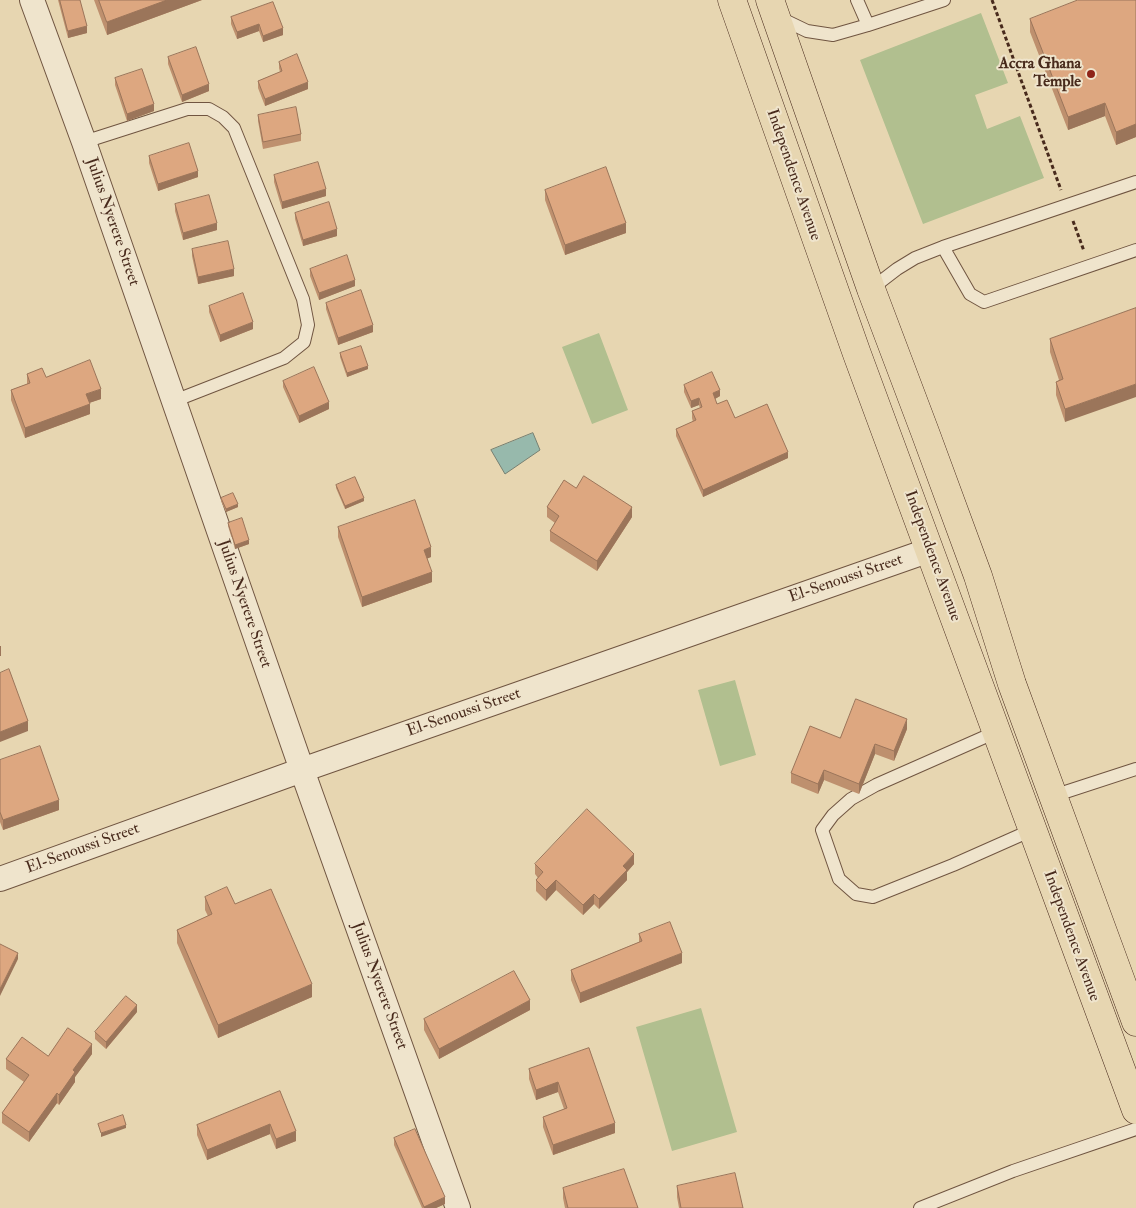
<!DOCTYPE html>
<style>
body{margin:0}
canvas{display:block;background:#e7d6b1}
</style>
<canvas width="1136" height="1208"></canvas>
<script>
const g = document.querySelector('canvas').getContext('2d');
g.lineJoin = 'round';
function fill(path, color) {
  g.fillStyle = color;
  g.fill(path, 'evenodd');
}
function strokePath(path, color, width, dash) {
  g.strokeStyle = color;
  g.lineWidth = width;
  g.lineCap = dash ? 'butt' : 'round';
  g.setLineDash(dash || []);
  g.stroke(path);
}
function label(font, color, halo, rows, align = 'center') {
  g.font = font + ' "IM FELL Double Pica",serif';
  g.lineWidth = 4;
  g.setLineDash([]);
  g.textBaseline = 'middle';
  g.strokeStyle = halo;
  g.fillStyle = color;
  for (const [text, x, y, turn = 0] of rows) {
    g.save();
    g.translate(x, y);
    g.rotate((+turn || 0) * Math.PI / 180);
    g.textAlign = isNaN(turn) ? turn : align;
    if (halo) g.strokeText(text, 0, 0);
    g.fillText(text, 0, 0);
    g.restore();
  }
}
const green = new Path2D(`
 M 981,13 L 1008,83 L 975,95 L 987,129 L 1020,116 L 1044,178 L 923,224 L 860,60 Z
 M 599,333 L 628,410 L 592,424 L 562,347 Z
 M 735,680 L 756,755 L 720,766 L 698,690 Z
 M 701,1008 L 737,1132 L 672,1151 L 636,1027 Z`);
const water = new Path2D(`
 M 533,433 L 540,450 L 505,474 L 491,450 Z`);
const path = new Path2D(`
 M 992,0 L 1061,190
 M 1073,221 L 1084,251`);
const service = new Path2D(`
 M 857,0 L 868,25
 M 780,18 L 807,31 L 833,35 L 868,25 L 944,0
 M 84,142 L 187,109 L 209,109 L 223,117 L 234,128 L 303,299 L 308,325 L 304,342 L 284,358 L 174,401
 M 943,247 L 970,294 L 984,302 L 1136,250
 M 871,289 L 897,269 L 915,258 L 943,247 L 1136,182
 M 996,732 L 876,785 L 851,799 L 833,815 L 822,830 L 839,879 L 856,894 L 873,897 L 953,865 L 1032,830
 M 1053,796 L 1136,769
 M 920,1208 L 1013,1171 L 1136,1129`);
const minor = new Path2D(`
 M 32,0 L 84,142 L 302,770 L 458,1208
 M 0,879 L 302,770 L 930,550`);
const primary = new Path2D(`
 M 732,0 L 857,354 L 1136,1110
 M 770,0 L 871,289 L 925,432 L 978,576 L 1012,684 L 1136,1022`);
const wall = new Path2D(`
 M 58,0 L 80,0 L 87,33 L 68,38 Z
 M 94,0 L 202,0 L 107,35 Z
 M 1136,0 L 1136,137 L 1116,145 L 1105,116 L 1068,130 L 1030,32 L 1030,19 Z
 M 273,2 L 283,35 L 263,42 L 259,31 L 237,39 L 231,24 L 231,17 Z
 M 168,57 L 209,91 L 182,102 L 168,64 Z
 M 279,62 L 308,89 L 265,106 L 258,88 L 258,81 L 280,72 L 279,68 Z
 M 115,78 L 154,111 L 127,121 L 115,85 Z
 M 258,115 L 301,134 L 301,141 L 263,149 L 258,121 Z
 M 149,156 L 198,177 L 158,191 L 149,163 Z
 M 274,175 L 326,196 L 282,209 L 274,182 Z
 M 545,190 L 626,233 L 565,255 L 545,200 Z
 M 175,204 L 217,230 L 183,240 L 175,211 Z
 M 295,213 L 337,236 L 303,246 L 295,219 Z
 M 192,249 L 234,276 L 198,284 L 192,256 Z
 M 310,269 L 355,286 L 319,300 L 310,276 Z
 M 326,303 L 373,332 L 338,345 L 326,309 Z
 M 209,306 L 253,329 L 220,342 L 209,312 Z
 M 1136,308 L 1065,422 L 1056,395 L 1056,382 L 1059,380 L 1050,352 L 1050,339 Z
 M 340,353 L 368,369 L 347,377 L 340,357 Z
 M 27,374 L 46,377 L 101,399 L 89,403 L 90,414 L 25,438 L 11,400 L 11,390 L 27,384 Z
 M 283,381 L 329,409 L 299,423 L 283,387 Z
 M 684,385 L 720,396 L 715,399 L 717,404 L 788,458 L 703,497 L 676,436 L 676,429 L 693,422 L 692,418 L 692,411 L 700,408 L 699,405 L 691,408 L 684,392 Z
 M 336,485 L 364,501 L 345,509 L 336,488 Z
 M 576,488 L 632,517 L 597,571 L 550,541 L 550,531 L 555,523 L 547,517 L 547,507 Z
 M 221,498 L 238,507 L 226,512 L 221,501 Z
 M 228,523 L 249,544 L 235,549 L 228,526 Z
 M 338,527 L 431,557 L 427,558 L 432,582 L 362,607 L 338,537 Z
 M 907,729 L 894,761 L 875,754 L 859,794 L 824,780 L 818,794 L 791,783 L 791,773 L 840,738 Z
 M 0,760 L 59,810 L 3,830 L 0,822 Z
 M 535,864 L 634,864 L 627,872 L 627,880 L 599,909 L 594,904 L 583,915 L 556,890 L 546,901 L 536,891 L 536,880 L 538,878 L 535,874 Z
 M 205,897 L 235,904 L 312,997 L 218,1038 L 177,943 L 177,930 L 208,916 L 205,910 Z
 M 639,934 L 682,963 L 580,1003 L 571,980 L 571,970 L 639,942 Z
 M 530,1010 L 439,1059 L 424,1030 L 424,1019 Z
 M 137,1012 L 106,1049 L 95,1039 L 95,1032 Z
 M 589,1048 L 615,1133 L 553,1155 L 543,1127 L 543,1117 L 564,1109 L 558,1092 L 536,1100 L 529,1079 L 529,1069 Z
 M 92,1054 L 75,1077 L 75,1082 L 59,1105 L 57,1103 L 29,1142 L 2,1123 L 2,1113 L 24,1082 L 6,1069 L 6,1059 L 48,1056 Z
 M 280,1091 L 296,1141 L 276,1149 L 270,1134 L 207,1160 L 197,1135 L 197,1125 Z
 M 394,1138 L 445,1204 L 436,1208 L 422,1208 L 394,1145 Z
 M 677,1186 L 743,1208 L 679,1208 L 677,1197 Z
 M 563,1188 L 638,1208 L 565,1208 L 563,1198 Z`);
const shadedWall = new Path2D(`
 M 167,0 L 202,0 L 107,35 L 107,22 Z
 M 259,24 L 259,31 L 237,39 L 237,32 Z
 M 87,26 L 87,33 L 68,38 L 68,31 Z
 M 283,28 L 283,35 L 263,42 L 263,36 Z
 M 308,82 L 308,89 L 265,106 L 265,99 Z
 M 209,84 L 209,91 L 182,102 L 182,95 Z
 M 1105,103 L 1105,116 L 1068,130 L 1068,117 Z
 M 154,104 L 154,111 L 127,121 L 127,114 Z
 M 1136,124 L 1136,137 L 1116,145 L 1116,132 Z
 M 198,171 L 198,177 L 158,191 L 158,184 Z
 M 326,189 L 326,196 L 282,209 L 282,202 Z
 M 217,223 L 217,230 L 183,240 L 183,233 Z
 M 626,223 L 626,233 L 565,255 L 565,245 Z
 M 337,229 L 337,236 L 303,246 L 303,240 Z
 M 234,269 L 234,276 L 198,284 L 198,277 Z
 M 355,280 L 355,286 L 319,300 L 319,293 Z
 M 253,322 L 253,329 L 220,342 L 220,335 Z
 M 373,325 L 373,332 L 338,345 L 338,338 Z
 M 368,366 L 368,369 L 347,377 L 347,373 Z
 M 1136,384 L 1136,397 L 1065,422 L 1065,409 Z
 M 101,389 L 101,399 L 86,404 L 86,394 Z
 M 720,390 L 720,396 L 713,400 L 713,393 Z
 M 699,398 L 699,405 L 691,408 L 691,401 Z
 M 329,402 L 329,409 L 299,423 L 299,416 Z
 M 90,404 L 90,414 L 25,438 L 25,428 Z
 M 788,452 L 788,458 L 703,497 L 703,490 Z
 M 364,498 L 364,501 L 345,509 L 345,506 Z
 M 238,504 L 238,507 L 226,512 L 226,509 Z
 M 632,507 L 632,517 L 597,571 L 597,561 Z
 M 249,540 L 249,544 L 235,549 L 235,545 Z
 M 431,547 L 431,557 L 424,560 L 424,550 Z
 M 432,572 L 432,582 L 362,607 L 362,597 Z
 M 0,646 L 1,646 L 1,656 L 0,656 Z
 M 907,719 L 907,729 L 894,761 L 894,751 Z
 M 28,721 L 28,731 L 0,742 L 0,732 Z
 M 875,744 L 875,754 L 859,794 L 859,784 Z
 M 824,770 L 824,780 L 818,794 L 818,784 Z
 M 59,800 L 59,810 L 3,830 L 3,820 Z
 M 634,854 L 634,864 L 627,872 L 627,880 L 599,909 L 599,899 L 623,866 Z
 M 556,880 L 556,890 L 546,901 L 546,890 Z
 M 594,894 L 594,904 L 583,915 L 583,905 Z
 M 18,953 L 18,959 L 0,996 L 0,989 Z
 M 682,953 L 682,963 L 580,1003 L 580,993 Z
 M 312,984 L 312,997 L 218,1038 L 218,1025 Z
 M 530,1000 L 530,1010 L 439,1059 L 439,1049 Z
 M 137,1005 L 137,1012 L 106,1049 L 106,1042 Z
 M 92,1044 L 92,1054 L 75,1077 L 75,1082 L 59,1105 L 59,1095 L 73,1070 Z
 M 558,1082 L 558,1092 L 536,1100 L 536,1090 Z
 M 57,1093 L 57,1103 L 29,1142 L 29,1132 Z
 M 615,1123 L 615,1133 L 553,1155 L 553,1145 Z
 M 270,1124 L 270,1134 L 207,1160 L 207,1150 Z
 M 126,1125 L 126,1128 L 101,1137 L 101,1133 Z
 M 296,1131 L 296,1141 L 276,1149 L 276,1139 Z
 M 445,1197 L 445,1204 L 436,1208 L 424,1208 L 424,1207 Z`);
const building = new Path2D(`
 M 60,0 L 80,0 L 87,26 L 68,31 Z
 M 99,0 L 167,0 L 107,22 Z
 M 1078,0 L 1136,0 L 1136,124 L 1116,132 L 1105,103 L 1068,117 L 1030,19 Z
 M 273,2 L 283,28 L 263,36 L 259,24 L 237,32 L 231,17 Z
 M 196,47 L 209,84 L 182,95 L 168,57 Z
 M 297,54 L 308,82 L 265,99 L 258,81 L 282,71 L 279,62 Z
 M 142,69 L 154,104 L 127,114 L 115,78 Z
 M 296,107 L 301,134 L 263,142 L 258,115 Z
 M 189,143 L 198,171 L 158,184 L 149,156 Z
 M 318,162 L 326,189 L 282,202 L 274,175 Z
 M 606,167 L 626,223 L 565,245 L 545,190 Z
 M 209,195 L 217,223 L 183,233 L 175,204 Z
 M 329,202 L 337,229 L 303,240 L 295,213 Z
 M 228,241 L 234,269 L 198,277 L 192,249 Z
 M 347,255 L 355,280 L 319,293 L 310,269 Z
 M 361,290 L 373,325 L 338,338 L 326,303 Z
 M 243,293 L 253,322 L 220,335 L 209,306 Z
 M 1136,308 L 1136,384 L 1065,409 L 1056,382 L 1063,379 L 1050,339 Z
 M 361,346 L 368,366 L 347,373 L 340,353 Z
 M 90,360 L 101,389 L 86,394 L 90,404 L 25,428 L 11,390 L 30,383 L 27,374 L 42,368 L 46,377 Z
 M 314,367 L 329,402 L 299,416 L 283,381 Z
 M 712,372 L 720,390 L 713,393 L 717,404 L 727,400 L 735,418 L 767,404 L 788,452 L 703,490 L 676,429 L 696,420 L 692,411 L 702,407 L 699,398 L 691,401 L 684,385 Z
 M 584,476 L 632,507 L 597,561 L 550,531 L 559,516 L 547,507 L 564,480 L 576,488 Z
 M 355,477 L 364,498 L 345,506 L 336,485 Z
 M 233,493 L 238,504 L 226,509 L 221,498 Z
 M 415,500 L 431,547 L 424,550 L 432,572 L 362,597 L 338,527 Z
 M 242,518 L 249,540 L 235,545 L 228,523 Z
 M 9,669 L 28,721 L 0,732 L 0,673 Z
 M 856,699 L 907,719 L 894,751 L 875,744 L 859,784 L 824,770 L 818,784 L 791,773 L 810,726 L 840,738 Z
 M 40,746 L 59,800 L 3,820 L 0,812 L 0,760 Z
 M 587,809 L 634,854 L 623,866 L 627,870 L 599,899 L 594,894 L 583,905 L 556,880 L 546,890 L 536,880 L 543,872 L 535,864 Z
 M 227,887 L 235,904 L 271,889 L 312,984 L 218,1025 L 177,930 L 212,914 L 205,897 Z
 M 670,922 L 682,953 L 580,993 L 571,970 L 642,941 L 639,934 Z
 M 0,944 L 18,953 L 0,989 Z
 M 514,971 L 530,1000 L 439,1049 L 424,1019 Z
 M 126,996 L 137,1005 L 106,1042 L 95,1032 Z
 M 68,1028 L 92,1044 L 73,1070 L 75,1072 L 59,1095 L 57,1093 L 29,1132 L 2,1113 L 29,1075 L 6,1059 L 22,1037 L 48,1056 Z
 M 589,1048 L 615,1123 L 553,1145 L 543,1117 L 567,1108 L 558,1082 L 536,1090 L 529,1069 Z
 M 280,1091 L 296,1131 L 276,1139 L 270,1124 L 207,1150 L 197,1125 Z
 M 123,1115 L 126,1125 L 101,1133 L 98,1124 Z
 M 415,1129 L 445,1197 L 424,1207 L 394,1138 Z
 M 624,1169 L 638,1208 L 568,1208 L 563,1188 Z
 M 735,1173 L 743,1208 L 681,1208 L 677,1186 Z`);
const markers = [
 [1091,74,5,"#8f2418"]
];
const poiNames = [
 ["Accra Ghana",1081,65],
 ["Temple",1081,83]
];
const streetNames = [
 ["Independence Avenue",793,175,71],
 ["Julius Nyerere Street",112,222,71],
 ["Independence Avenue",932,556,70],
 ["El-Senoussi Street",846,579,-19],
 ["Julius Nyerere Street",244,604,71],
 ["El-Senoussi Street",464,713,-19],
 ["El-Senoussi Street",83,849,-20],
 ["Independence Avenue",1071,936,70],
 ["Julius Nyerere Street",379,986,70]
];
fill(green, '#b1bf8f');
fill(water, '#97b9ac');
strokePath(water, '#778072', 1);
strokePath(service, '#705541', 14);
strokePath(minor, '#705541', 26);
strokePath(primary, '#482a1c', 29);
strokePath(path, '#482a1c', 3, [4, 2.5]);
strokePath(service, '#efe4cc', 12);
strokePath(minor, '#efe4cc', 24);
strokePath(primary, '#e7d6b1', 28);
fill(wall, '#be906e');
fill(shadedWall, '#9b755a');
fill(building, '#dda780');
strokePath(building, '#9b755a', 1);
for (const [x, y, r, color] of markers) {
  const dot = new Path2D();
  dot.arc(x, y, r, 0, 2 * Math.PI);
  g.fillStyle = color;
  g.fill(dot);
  strokePath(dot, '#efe4cc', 2);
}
label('bold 16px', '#482a1c', '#efe4cc', poiNames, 'right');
label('16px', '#482a1c', '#efe4cc', streetNames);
</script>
